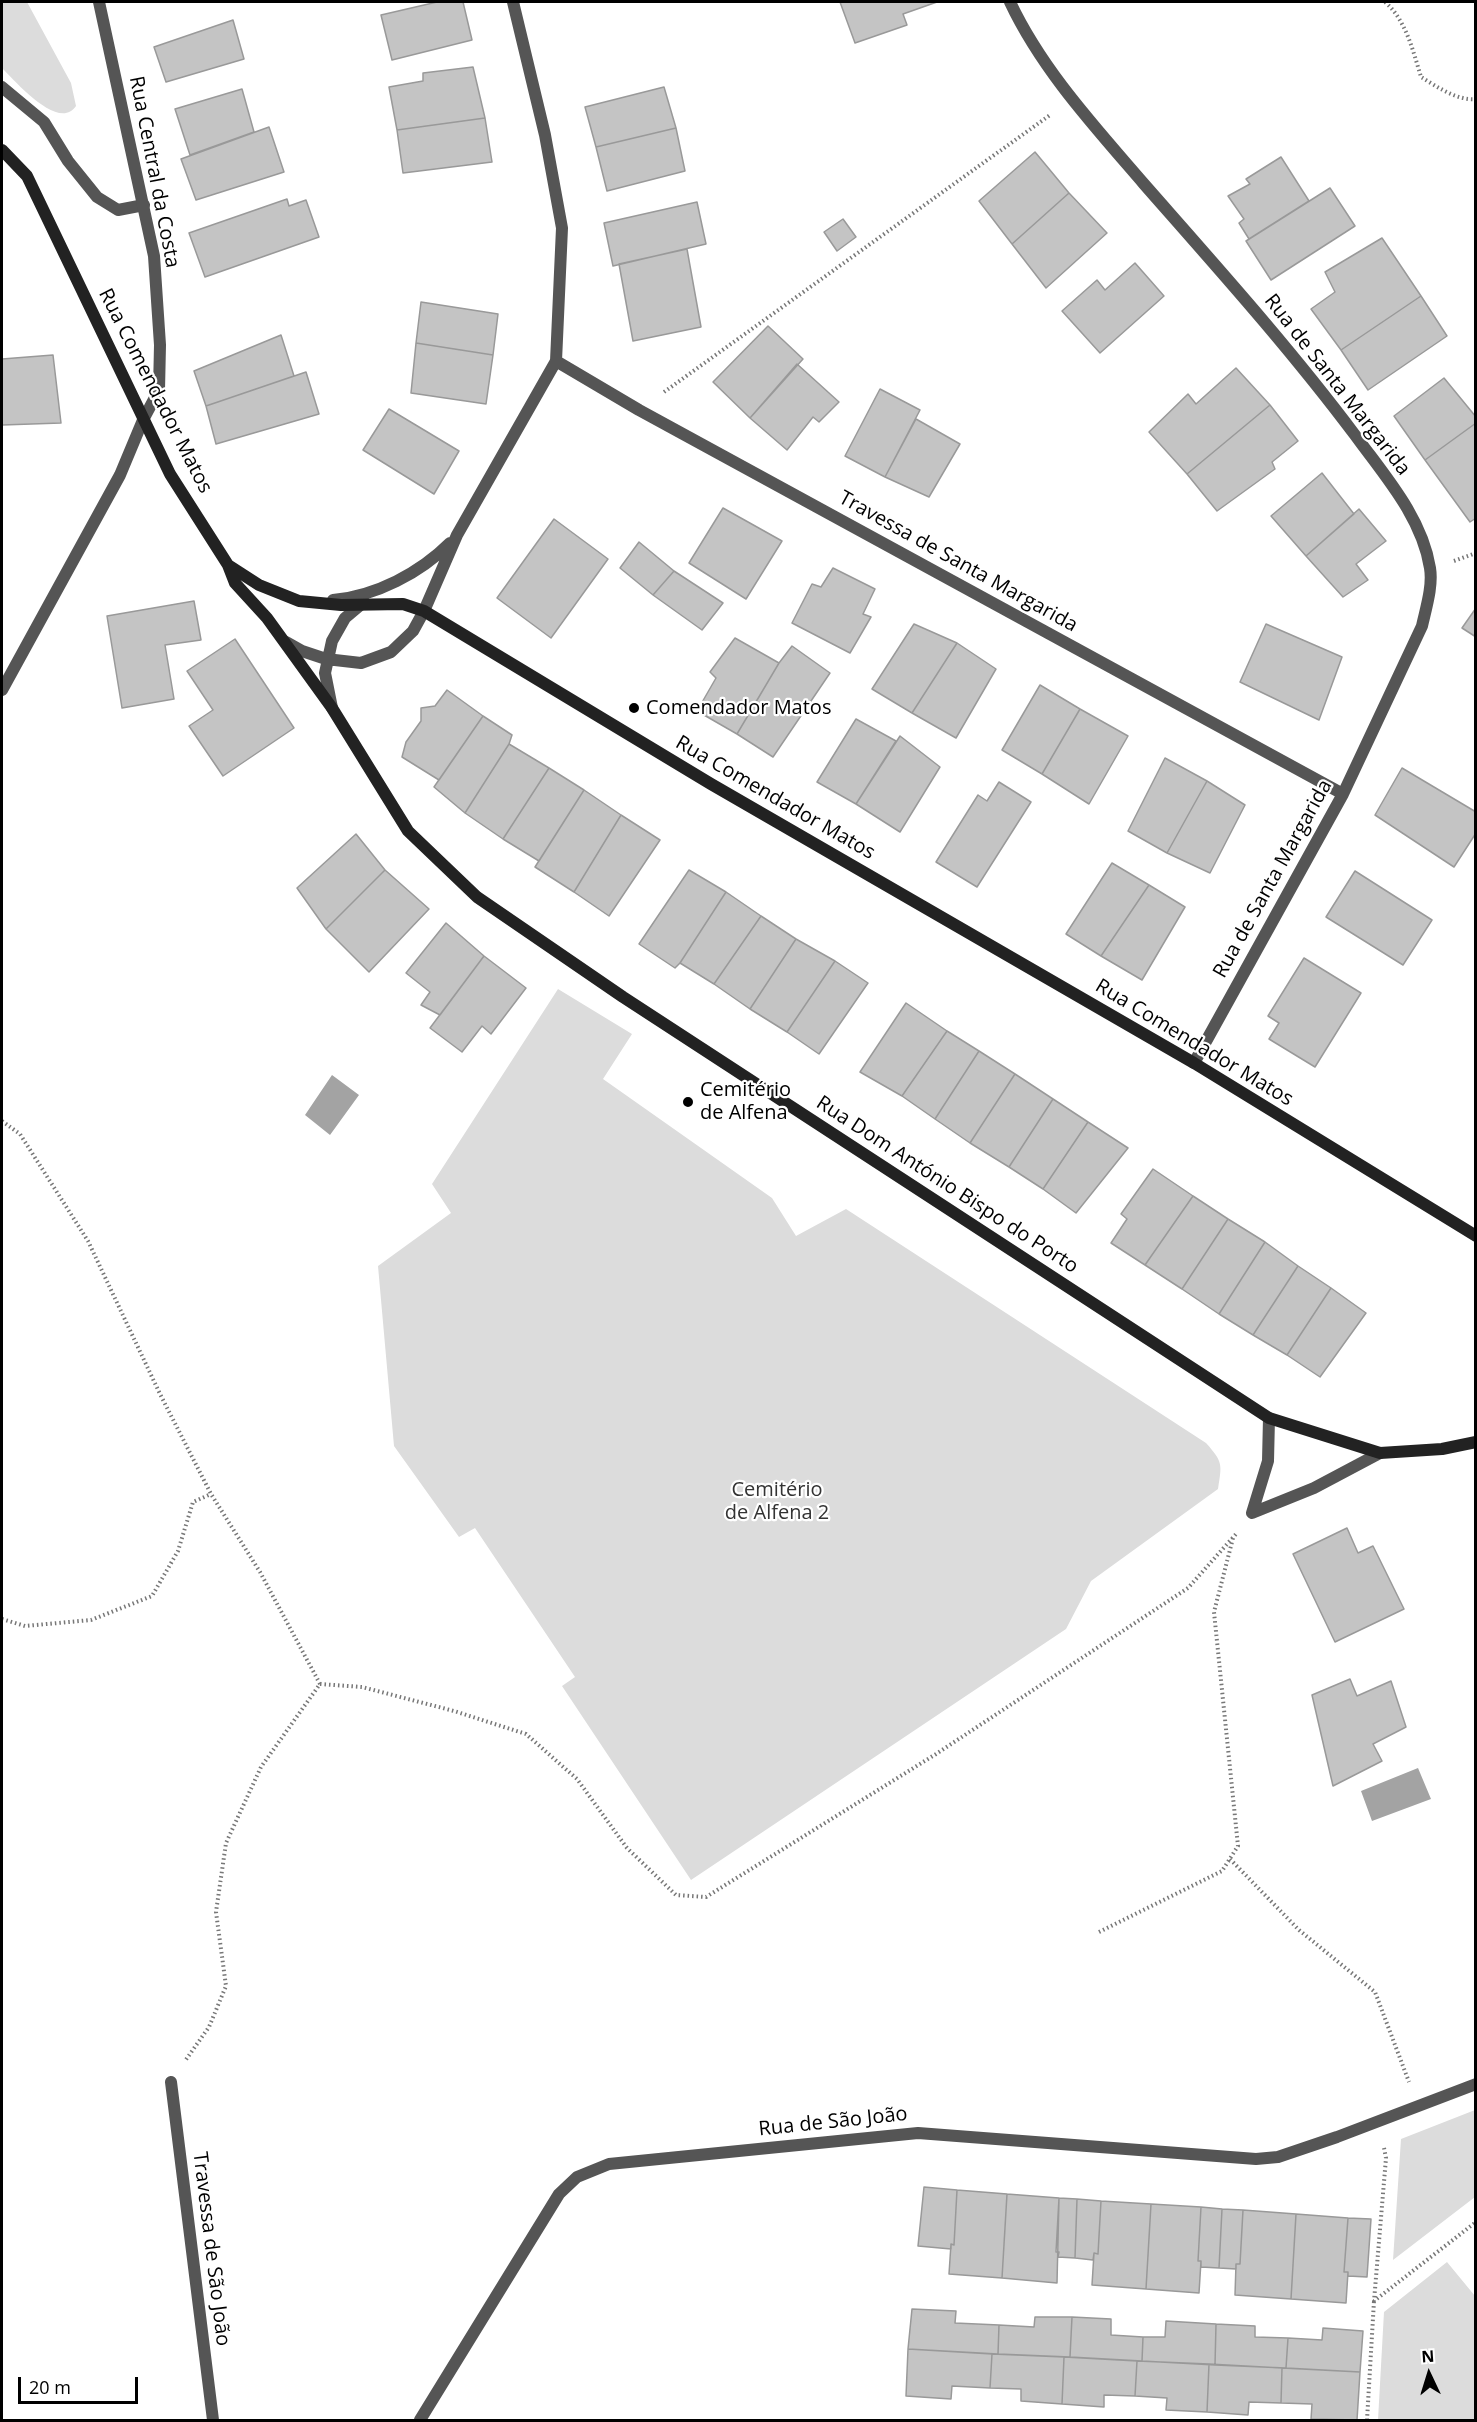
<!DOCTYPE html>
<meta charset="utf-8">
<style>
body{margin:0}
#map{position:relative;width:1477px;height:2422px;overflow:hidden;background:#fff;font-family:"Open Sans",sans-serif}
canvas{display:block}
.frame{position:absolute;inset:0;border:3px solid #000;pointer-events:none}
.north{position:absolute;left:1399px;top:2344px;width:60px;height:60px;-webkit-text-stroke:4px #fff;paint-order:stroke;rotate:356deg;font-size:16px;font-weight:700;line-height:24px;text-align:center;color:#000}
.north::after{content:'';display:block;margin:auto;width:21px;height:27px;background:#000;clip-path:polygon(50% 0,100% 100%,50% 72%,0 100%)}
.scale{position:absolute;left:18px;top:2377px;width:120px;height:27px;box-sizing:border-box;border:3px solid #000;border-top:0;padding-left:8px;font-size:18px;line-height:21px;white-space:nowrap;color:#000;-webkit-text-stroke:4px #fff;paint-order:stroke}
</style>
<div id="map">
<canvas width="1477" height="2422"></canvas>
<div class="frame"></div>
<div class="north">N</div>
<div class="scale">20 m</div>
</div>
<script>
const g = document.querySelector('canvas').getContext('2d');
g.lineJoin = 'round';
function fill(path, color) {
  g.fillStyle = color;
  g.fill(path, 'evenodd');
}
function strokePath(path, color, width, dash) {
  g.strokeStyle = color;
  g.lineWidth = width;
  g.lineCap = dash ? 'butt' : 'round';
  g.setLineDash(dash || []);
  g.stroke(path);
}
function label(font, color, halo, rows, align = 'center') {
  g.font = font + ' "Open Sans",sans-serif';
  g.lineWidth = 4.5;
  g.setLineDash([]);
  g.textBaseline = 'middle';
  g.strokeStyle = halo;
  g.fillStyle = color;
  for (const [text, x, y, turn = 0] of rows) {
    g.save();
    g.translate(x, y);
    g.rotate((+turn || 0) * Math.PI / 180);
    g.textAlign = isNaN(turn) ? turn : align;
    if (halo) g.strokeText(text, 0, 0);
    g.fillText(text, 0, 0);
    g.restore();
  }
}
const green = new Path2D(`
 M 2,2 L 27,2 L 65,72 L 71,83 L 76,106 C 59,132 15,81 2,68 Z
 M 558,989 L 632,1034 L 603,1079 L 772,1198 L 796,1236 L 846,1209 L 1206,1443 C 1223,1462 1222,1464 1218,1489 L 1091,1581 L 1066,1629 L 691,1880 L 562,1686 L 575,1677 L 475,1528 L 459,1537 L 394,1446 L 378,1266 L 451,1213 L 432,1184 Z
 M 1475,2110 L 1475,2197 L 1393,2260 L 1401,2139 Z
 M 1447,2262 L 1475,2296 L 1475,2420 L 1378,2420 L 1384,2312 Z`);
const water = new Path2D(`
 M 332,1075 L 359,1095 L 330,1135 L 305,1115 Z
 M 1418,1768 L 1431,1799 L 1372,1821 L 1361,1791 Z`);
const building = new Path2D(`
 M 437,2 L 463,2 L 472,40 L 392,60 L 381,15 Z
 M 840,2 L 937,2 L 903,14 L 907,25 L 855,43 Z
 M 233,20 L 244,59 L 166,82 L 154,47 Z
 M 473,67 L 485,118 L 397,130 L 389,87 L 423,81 L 423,73 Z
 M 664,87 L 676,128 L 596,147 L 585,107 Z
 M 242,89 L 254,132 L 190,155 L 175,109 Z
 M 485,118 L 492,162 L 403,173 L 397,130 Z
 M 269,127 L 284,172 L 196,200 L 181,159 Z
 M 676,128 L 685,171 L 607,191 L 596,147 Z
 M 1035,152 L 1069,193 L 1012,244 L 979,201 Z
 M 1281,157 L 1309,201 L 1249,239 L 1239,223 L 1244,219 L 1228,196 L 1250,184 L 1246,179 Z
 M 1330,188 L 1355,226 L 1271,280 L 1246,241 Z
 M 1069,193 L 1107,233 L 1046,288 L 1012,244 Z
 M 287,199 L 289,206 L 306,200 L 319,237 L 205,277 L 189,233 Z
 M 697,202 L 706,244 L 613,266 L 604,223 Z
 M 843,219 L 856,237 L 837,251 L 824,232 Z
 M 1382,238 L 1421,296 L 1341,350 L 1311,309 L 1335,292 L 1325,272 Z
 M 687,249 L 701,327 L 633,341 L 619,264 Z
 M 1135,263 L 1164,296 L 1100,353 L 1062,311 L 1097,280 L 1105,290 Z
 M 1421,296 L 1447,336 L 1368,390 L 1341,350 Z
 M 421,302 L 498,314 L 493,355 L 416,343 Z
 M 768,326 L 803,359 L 750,418 L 713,382 Z
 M 281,335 L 294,376 L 206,406 L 194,371 Z
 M 416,343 L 493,355 L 486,404 L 411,393 Z
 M 53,355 L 61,423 L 2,425 L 2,359 Z
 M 797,364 L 839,402 L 819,422 L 813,417 L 787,450 L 750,418 Z
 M 1236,368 L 1270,405 L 1187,474 L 1149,432 L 1188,394 L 1196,404 Z
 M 306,372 L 319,414 L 216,444 L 206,406 Z
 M 1444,378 L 1476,417 L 1476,423 L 1425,460 L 1394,416 Z
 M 880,389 L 920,410 L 885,477 L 845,456 Z
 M 1270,405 L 1298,441 L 1272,462 L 1275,469 L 1217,511 L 1187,474 Z
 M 389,409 L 459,451 L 434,494 L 363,450 Z
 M 916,419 L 960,444 L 929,497 L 885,477 Z
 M 1476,423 L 1476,518 L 1470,522 L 1425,460 Z
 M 1322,473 L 1354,514 L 1306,556 L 1271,516 Z
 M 723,508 L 782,541 L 746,599 L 689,563 Z
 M 1359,509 L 1386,541 L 1356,564 L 1368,580 L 1343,597 L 1306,556 Z
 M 554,519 L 608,559 L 551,638 L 497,598 Z
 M 639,542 L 674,571 L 653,595 L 620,568 Z
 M 833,568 L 875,589 L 863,614 L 871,617 L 850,653 L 792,623 L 812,584 L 821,587 Z
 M 674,571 L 723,603 L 702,630 L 653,595 Z
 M 194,601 L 201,640 L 165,645 L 174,699 L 122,708 L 107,616 Z
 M 1476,608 L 1476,637 L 1462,628 Z
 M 914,624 L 957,643 L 912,713 L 872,689 Z
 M 1266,624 L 1342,657 L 1319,720 L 1240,682 Z
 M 735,638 L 779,663 L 737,734 L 697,711 L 716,678 L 710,672 Z
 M 235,639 L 294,728 L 223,776 L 189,726 L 213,710 L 187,671 Z
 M 957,643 L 996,669 L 956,738 L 912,713 Z
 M 792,646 L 830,673 L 773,757 L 737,734 L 779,663 Z
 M 1040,685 L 1080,709 L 1042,774 L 1002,750 Z
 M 447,690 L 483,716 L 439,780 L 402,757 L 406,742 L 421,721 L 421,708 L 435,706 Z
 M 1080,709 L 1128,736 L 1089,804 L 1042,774 Z
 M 483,716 L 512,735 L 509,744 L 465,813 L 434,787 Z
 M 856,719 L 896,741 L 856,804 L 817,782 Z
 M 900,736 L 940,767 L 900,832 L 856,804 Z
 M 509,744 L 549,768 L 503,839 L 465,813 Z
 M 1165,758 L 1207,781 L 1167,853 L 1128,831 Z
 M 549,768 L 584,790 L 539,861 L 503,839 Z
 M 1402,768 L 1476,812 L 1476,833 L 1454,867 L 1375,815 Z
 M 1207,781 L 1245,805 L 1210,873 L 1167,853 Z
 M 999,782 L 1031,802 L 977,887 L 936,862 L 978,795 L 987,801 Z
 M 584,790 L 621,815 L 574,892 L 535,867 Z
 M 621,815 L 660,840 L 609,916 L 574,892 Z
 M 356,834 L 385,870 L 326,929 L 297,888 Z
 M 1112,863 L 1149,885 L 1101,956 L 1066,934 Z
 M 385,870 L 429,909 L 369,972 L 326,929 Z
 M 689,870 L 726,892 L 680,963 L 675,968 L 639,944 Z
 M 1355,871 L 1432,920 L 1403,965 L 1326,917 Z
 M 1149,885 L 1185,907 L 1142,980 L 1101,956 Z
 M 726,892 L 761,916 L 714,984 L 680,963 Z
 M 761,916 L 796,939 L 750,1009 L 714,984 Z
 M 446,923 L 484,956 L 440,1015 L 421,1005 L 430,992 L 406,973 Z
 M 796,939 L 835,961 L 787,1032 L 750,1009 Z
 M 484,956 L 526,988 L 491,1034 L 482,1026 L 462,1052 L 430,1028 Z
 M 1304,958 L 1361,993 L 1315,1067 L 1269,1039 L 1279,1023 L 1268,1016 Z
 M 835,961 L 868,983 L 819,1054 L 787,1032 Z
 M 906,1003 L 947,1031 L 902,1096 L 860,1072 Z
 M 947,1031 L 979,1051 L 935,1119 L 902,1096 Z
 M 979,1051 L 1015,1074 L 970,1143 L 935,1119 Z
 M 1015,1074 L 1053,1099 L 1009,1167 L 970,1143 Z
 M 1053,1099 L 1088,1122 L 1043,1189 L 1009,1167 Z
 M 1088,1122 L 1128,1148 L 1076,1213 L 1043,1189 Z
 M 1153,1169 L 1193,1196 L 1145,1265 L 1111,1243 L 1127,1219 L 1121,1214 Z
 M 1193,1196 L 1228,1219 L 1182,1289 L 1145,1265 Z
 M 1228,1219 L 1265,1242 L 1219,1314 L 1182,1289 Z
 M 1265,1242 L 1298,1266 L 1253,1335 L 1219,1314 Z
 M 1298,1266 L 1331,1288 L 1287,1355 L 1253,1335 Z
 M 1331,1288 L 1366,1313 L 1320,1377 L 1287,1355 Z
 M 1347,1528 L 1358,1553 L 1373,1546 L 1404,1609 L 1335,1642 L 1293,1554 Z
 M 1350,1679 L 1357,1696 L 1391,1681 L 1406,1727 L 1373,1744 L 1382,1761 L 1333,1786 L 1312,1695 Z
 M 924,2187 L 957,2190 L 954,2245 L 951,2244 L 951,2249 L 918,2246 Z
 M 957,2190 L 1007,2194 L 1002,2278 L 949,2274 L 951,2244 L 954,2245 Z
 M 1007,2194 L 1059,2198 L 1057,2283 L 1002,2278 Z
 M 1059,2198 L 1077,2199 L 1075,2258 L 1058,2257 L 1059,2252 L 1056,2252 Z
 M 1077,2199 L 1101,2201 L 1098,2254 L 1094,2253 L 1093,2260 L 1075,2258 Z
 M 1101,2201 L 1151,2204 L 1146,2289 L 1092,2285 L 1094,2253 L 1098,2254 Z
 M 1151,2204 L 1201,2207 L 1198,2261 L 1201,2261 L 1199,2293 L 1146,2289 Z
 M 1201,2207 L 1222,2209 L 1219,2268 L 1201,2267 L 1201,2261 L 1198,2261 Z
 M 1222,2209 L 1243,2210 L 1240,2264 L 1236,2264 L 1236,2269 L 1219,2268 Z
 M 1243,2210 L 1296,2214 L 1291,2299 L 1235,2295 L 1236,2264 L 1240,2264 Z
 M 1296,2214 L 1348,2218 L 1344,2272 L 1348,2272 L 1346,2303 L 1291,2299 Z
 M 1348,2218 L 1371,2219 L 1367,2277 L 1348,2276 L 1348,2272 L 1344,2272 Z
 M 912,2309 L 956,2311 L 955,2323 L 999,2325 L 998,2354 L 908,2349 Z
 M 1035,2317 L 1072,2317 L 1070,2357 L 998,2354 L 999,2325 L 1034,2327 Z
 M 1072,2317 L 1111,2319 L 1111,2335 L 1143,2337 L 1142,2361 L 1070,2357 Z
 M 1166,2321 L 1216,2324 L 1215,2365 L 1142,2361 L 1143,2337 L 1165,2337 Z
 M 1216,2324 L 1255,2326 L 1255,2337 L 1288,2338 L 1286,2368 L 1215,2365 Z
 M 1323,2328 L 1363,2331 L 1360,2372 L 1286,2368 L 1288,2338 L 1322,2340 Z
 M 908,2349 L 992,2354 L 990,2388 L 952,2386 L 951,2399 L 906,2396 Z
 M 992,2354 L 1064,2357 L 1062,2404 L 1021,2401 L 1021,2389 L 990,2388 Z
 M 1064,2357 L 1137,2361 L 1135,2396 L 1104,2395 L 1104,2407 L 1062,2404 Z
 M 1137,2361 L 1209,2364 L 1207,2412 L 1166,2410 L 1167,2398 L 1135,2396 Z
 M 1209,2364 L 1282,2368 L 1281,2403 L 1249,2402 L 1248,2415 L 1207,2412 Z
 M 1282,2368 L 1360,2372 L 1357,2420 L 1311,2419 L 1312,2404 L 1281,2403 Z`);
const path = new Path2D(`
 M 1385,2 C 1406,20 1413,51 1421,77 C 1436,86 1457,101 1476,99
 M 664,392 L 1050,115
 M 1454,561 L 1476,553
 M 2,1121 L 20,1134 L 88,1241 L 160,1394 L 211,1494 L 260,1572 L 320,1684 L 261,1767 L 226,1843 L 216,1912 L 226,1986 L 209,2027 L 185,2061
 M 2,1619 L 25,1626 L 91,1620 L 152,1596 L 178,1551 L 193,1502 L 211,1494
 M 320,1684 L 362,1687 L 454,1711 L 526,1734 L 577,1779 L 627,1848 L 676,1895 L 706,1897 L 936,1754 L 1188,1588 L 1236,1534
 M 1230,1859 L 1299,1930 L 1375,1992 L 1409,2082
 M 1099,1932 L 1222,1871 L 1238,1846 L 1214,1612 L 1233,1538
 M 1384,2148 L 1386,2158 L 1374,2301 L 1476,2222
 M 1367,2420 L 1374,2301`);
const lane = new Path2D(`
 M 2,87 L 44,122 L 68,161 L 97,197 L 118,210 L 144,205`);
const street = new Path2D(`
 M 1010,2 C 1042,70 1095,127 1144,184 C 1216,266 1289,347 1355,435 C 1384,475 1422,517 1430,568 C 1433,586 1426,608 1422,626 L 1343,794 L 1194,1063
 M 556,361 L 639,410 L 1343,794
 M 333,600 C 376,596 420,573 450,543
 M 286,642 L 302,651 L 326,659 L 361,663 L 391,652 L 413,631 L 424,611 L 457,535 L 556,361 L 562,228 L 545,135 L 513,2
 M 2,690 L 120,475 L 143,420 L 159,390 L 160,345 L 154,256 L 99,2
 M 332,708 L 325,673 L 332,641 L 345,618 L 364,602
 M 1269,1418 L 1268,1461 L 1252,1513 L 1314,1488 L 1380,1453
 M 171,2082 L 213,2420
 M 420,2420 L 559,2194 L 577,2177 L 609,2164 L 918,2133 L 1256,2159 L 1278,2157 L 1337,2137 L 1476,2084`);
const secondary = new Path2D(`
 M 2,150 L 27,176 L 170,474 L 228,565 L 259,585 L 299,601 L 341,605 L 403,604 L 424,611 L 711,784 L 1194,1063 L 1476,1236
 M 228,565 L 235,583 L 267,618 L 332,708 L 408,831 L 477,897 L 623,997 L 1269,1418 L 1380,1453 L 1442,1449 L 1476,1442`);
const markers = [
 [634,708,6,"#000"],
 [688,1102,6,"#000"]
];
const streetNames = [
 ["Rua Central da Costa",154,172,79],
 ["Rua de Santa Margarida",1337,385,52],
 ["Rua Comendador Matos",155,391,63],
 ["Travessa de Santa Margarida",958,562,29],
 ["Rua Comendador Matos",775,798,30],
 ["Rua de Santa Margarida",1273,879,-61],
 ["Rua Comendador Matos",1194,1043,31],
 ["Rua Dom António Bispo do Porto",947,1185,33],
 ["Rua de São João",833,2122,-6],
 ["Travessa de São João",211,2249,83]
];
const poiNames = [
 ["Comendador Matos",646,708],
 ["Cemitério",700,1090],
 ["de Alfena",700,1113]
];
const parkNames = [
 ["Cemitério",777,1490],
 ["de Alfena 2",777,1513]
];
fill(green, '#dcdcdc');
fill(water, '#a3a3a3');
fill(building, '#c4c4c4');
strokePath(building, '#999', 1.5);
strokePath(path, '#777', 4, [1.5, 3]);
strokePath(lane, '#555', 12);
strokePath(street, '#555', 12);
strokePath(secondary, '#222', 12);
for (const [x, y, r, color] of markers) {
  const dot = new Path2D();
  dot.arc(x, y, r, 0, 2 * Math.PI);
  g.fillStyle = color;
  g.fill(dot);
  strokePath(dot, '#fff', 2);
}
label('20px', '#000', '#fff', streetNames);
label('20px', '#000', '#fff', poiNames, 'left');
label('20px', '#333', '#fff', parkNames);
</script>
